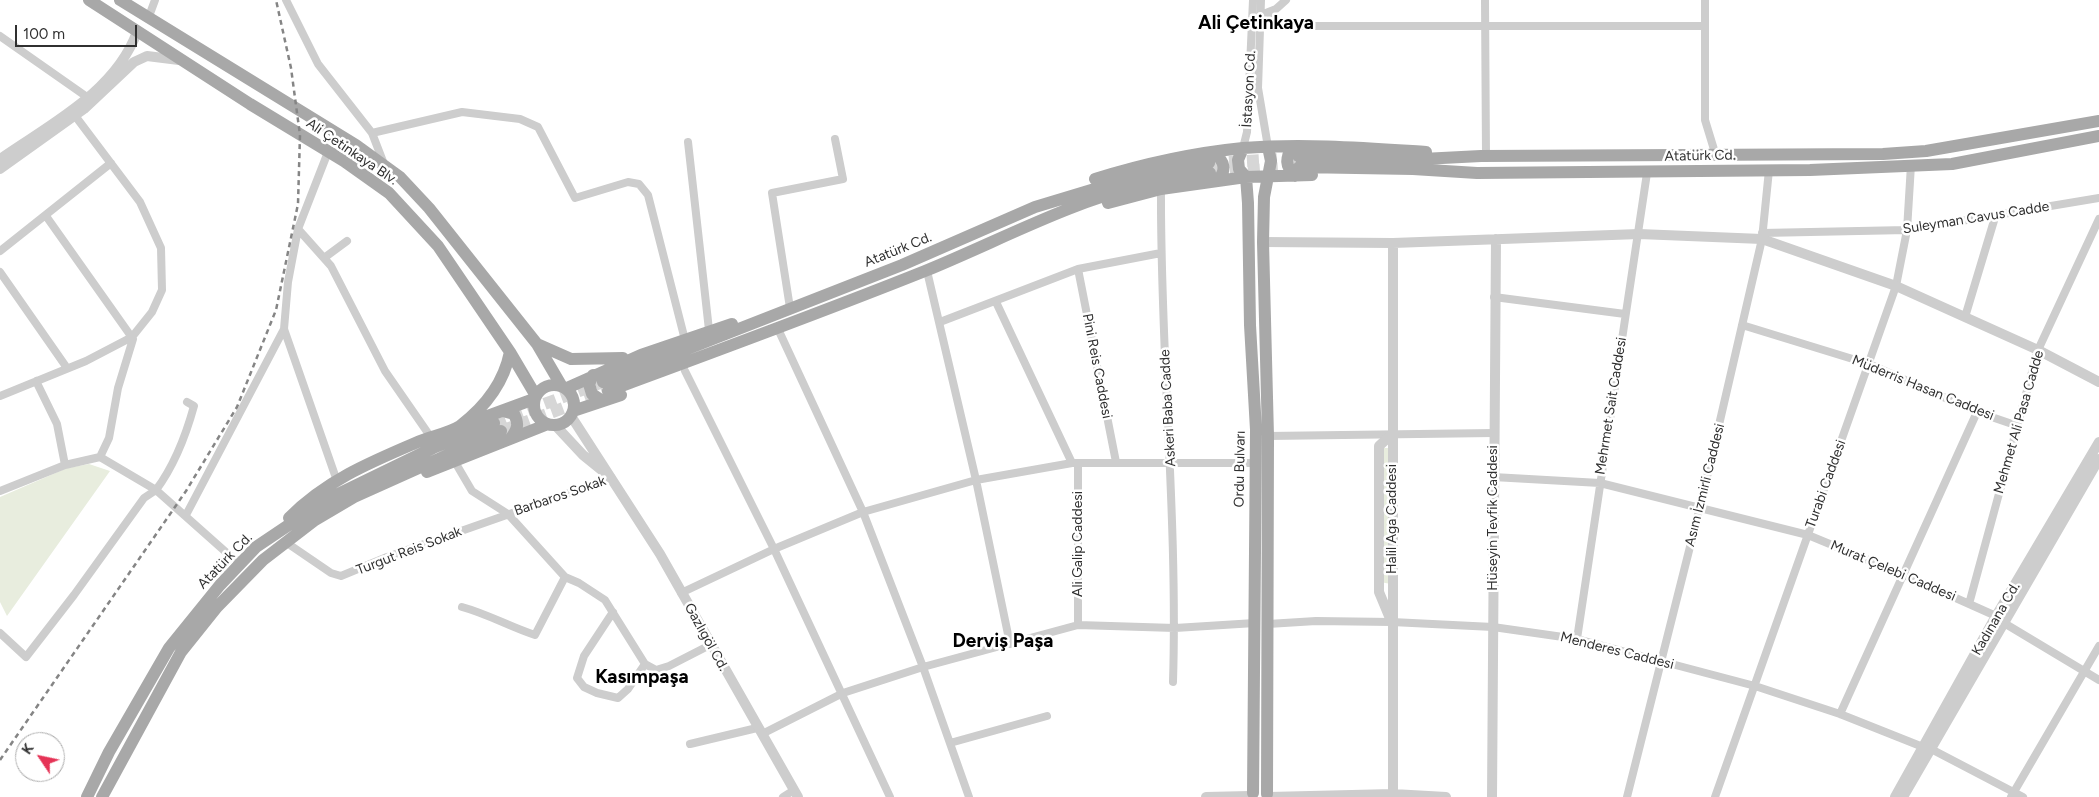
<!DOCTYPE html>
<meta charset="utf-8">
<style>
body{margin:0}
#map{position:relative;width:2099px;height:797px;overflow:hidden;background:#fff;font-family:Figtree,sans-serif}
canvas{display:block}
.north{position:absolute;left:15px;top:732px;width:50px;height:50px;box-sizing:border-box;background:#fff;border:1px solid #acacac;border-radius:50%;rotate:304deg;font-size:14px;font-weight:700;line-height:20px;text-align:center;color:#303030}
.north::after{content:'';display:block;margin:auto;width:18px;height:22px;background:#e53356;clip-path:polygon(50% 0,100% 100%,50% 72%,0 100%)}
.scale{position:absolute;left:15px;top:25px;width:122px;height:22px;box-sizing:border-box;border:2px solid #303030;border-top:0;padding-left:6px;font-size:15px;line-height:18px;white-space:nowrap;color:#303030;-webkit-text-stroke:4px #fff;paint-order:stroke}
</style>
<div id="map">
<canvas width="2099" height="797"></canvas>
<div class="north">K</div>
<div class="scale">100 m</div>
</div>
<script>
const g = document.querySelector('canvas').getContext('2d');
g.lineJoin = 'round';
function fill(path, color) {
  g.fillStyle = color;
  g.fill(path, 'evenodd');
}
function strokePath(path, color, width, dash) {
  g.strokeStyle = color;
  g.lineWidth = width;
  g.lineCap = dash ? 'butt' : 'round';
  g.setLineDash(dash || []);
  g.stroke(path);
}
function label(font, color, halo, rows, align = 'center') {
  g.font = font + ' Figtree,sans-serif';
  g.lineWidth = 5;
  g.setLineDash([]);
  g.textBaseline = 'middle';
  g.strokeStyle = halo;
  g.fillStyle = color;
  for (const [text, x, y, turn = 0] of rows) {
    g.save();
    g.translate(x, y);
    g.rotate((+turn || 0) * Math.PI / 180);
    g.textAlign = isNaN(turn) ? turn : align;
    if (halo) g.strokeText(text, 0, 0);
    g.fillText(text, 0, 0);
    g.restore();
  }
}
const green = new Path2D(`
 M 1379,448 L 1392,448 L 1391,584 L 1380,582 Z
 M 89,464 L 110,471 L 7,616 L 0,602 L 0,497 L 67,468 Z`);
const primaryTunnel = new Path2D(`
 M 1211,163 L 1296,158
 M 1212,173 L 1299,167
 M 494,423 L 603,382
 M 501,431 L 604,393`);
const minor = new Path2D(`
 M 286,0 L 318,64 L 372,133 L 384,164
 M 1261,0 L 1258,88 L 1268,147
 M 1485,0 L 1486,156
 M 1705,0 L 1705,120 L 1716,156
 M 1261,15 L 1292,26 L 1705,26
 M 1261,15 L 1276,9 L 1286,0
 M 148,19 L 155,0
 M 0,36 L 87,97
 M 372,133 L 462,112 L 520,119 L 538,127 L 575,198 L 628,182 L 639,184 L 648,195 L 685,340
 M 688,142 L 709,330
 M 1243,148 L 1247,132 L 1253,0
 M 328,152 L 298,229 L 288,282 L 284,329 L 337,481
 M 1161,189 C 1160,353 1178,518 1173,682
 M 46,216 L 133,339 L 118,388 L 109,438 L 100,457
 M 298,229 L 331,266 L 385,371 L 430,436
 M 1762,233 L 1907,230 L 2099,198
 M 0,251 L 111,163
 M 324,258 L 347,241
 M 1078,269 L 1116,462
 M 927,271 L 976,480 L 1010,644
 M 0,272 L 67,368
 M 1494,297 L 1625,314
 M 996,302 L 1072,463
 M 790,308 L 772,193 L 843,179 L 835,139
 M 1965,317 L 1996,214
 M 940,322 L 1078,269 L 1161,253
 M 1742,325 L 1869,364 L 1977,412 L 2018,426
 M 778,329 L 863,512 L 923,667 L 969,797
 M 685,371 L 774,549 L 890,797
 M 0,396 L 86,361 L 132,337 L 152,312 L 162,290 L 161,248 L 140,202 L 73,113
 M 1268,436 L 1493,433
 M 455,462 L 472,491 L 508,514 L 565,577 L 579,583 L 605,600 L 645,664
 M 65,465 L 100,457 L 156,490 C 174,466 186,435 194,406 L 187,402
 M 1493,477 L 1600,483 L 1808,535 L 1902,574 L 1996,616
 M 0,491 L 65,465 L 57,424 L 36,381
 M 186,515 L 284,329
 M 287,543 L 331,573 L 341,576 L 387,557 L 612,478
 M 681,593 L 774,549 L 863,512 L 976,480 L 1072,463 L 1255,463
 M 1969,604 L 2038,350 L 2099,219
 M 462,607 C 488,614 510,627 535,635 L 565,577
 M 613,612 L 584,656 L 577,678 L 584,687 L 597,693 L 618,698 L 628,689 L 645,664
 M 2004,623 L 2099,680
 M 1268,624 L 1316,621 L 1392,622 L 1493,627 L 1577,639 L 1755,686 L 1840,714 L 1923,747
 M 1078,625 L 1078,463
 M 0,633 L 26,657 L 74,595 L 144,498 L 156,490 L 228,554 L 241,563
 M 1577,639 L 1647,173
 M 645,664 L 656,670 L 669,666 L 710,645
 M 1840,714 L 1977,412
 M 762,734 L 843,693 L 923,667 L 1078,625 L 1175,628 L 1255,623
 M 950,743 L 1047,716
 M 690,744 L 757,728
 M 1931,749 L 2023,797
 M 783,797 L 794,790
 M 1627,797 L 1700,507 L 1762,239 L 1769,170
 M 1715,797 L 1896,286 L 1907,230 L 1911,165
 M 2011,797 L 2099,646`);
const tertiary = new Path2D(`
 M 0,159 C 50,124 115,92 137,32
 M 0,169 L 84,109 L 134,62 L 147,56 L 179,60
 M 1263,242 L 1393,243 L 1639,234 L 1762,239 L 1896,286 L 2038,350 L 2099,382
 M 571,416 L 660,554 L 798,797
 M 555,425 L 583,455 L 604,472
 M 1389,616 L 1379,592 L 1379,446 L 1392,434
 M 1393,794 L 1393,243
 M 1206,797 L 1250,796
 M 1269,797 L 1393,794 L 1446,797
 M 1492,797 L 1496,239
 M 1895,797 L 1996,616 L 2099,442
 M 1903,797 L 2099,459`);
const primary = new Path2D(`
 M 89,0 L 250,104 L 344,161 L 389,193 L 438,246 L 510,352 L 536,396
 M 120,0 L 356,145 L 400,177 L 429,208 L 537,344 L 561,385
 M 1293,147 C 1285,158 1285,166 1295,176
 M 1243,148 L 1238,160 L 1239,169 L 1246,177 L 1248,203 L 1250,325 L 1256,430 L 1253,793
 M 1214,153 C 1225,161 1227,171 1217,181
 M 1299,157 L 1403,160 L 1481,156 L 1883,154 L 1926,151 L 2099,121
 M 1299,167 L 1413,169 L 1477,173 L 1810,170 L 1952,164 L 2099,136
 M 1095,179 C 1143,164 1193,153 1243,148 C 1303,143 1366,148 1426,152
 M 1108,203 L 1161,189 L 1246,177 L 1312,175
 M 537,344 L 571,359 L 623,358
 M 593,375 L 589,384 L 592,394 L 601,400
 M 603,382 L 902,265 L 1035,207 L 1131,178 L 1209,163
 M534 405a20 20 0 1 1 40 0a20 20 0 1 1-40 0Z
 M 567,388 L 641,355 L 732,324
 M 608,391 C 714,352 820,313 925,271 C 974,251 1022,227 1071,208 C 1115,190 1162,179 1210,173
 M 503,411 L 514,414 C 519,424 518,428 511,438
 M 573,411 L 621,395
 M 466,424 L 534,399
 M 427,472 L 548,424
 M 289,518 C 326,480 373,461 420,441 C 432,436 449,433 460,426 C 485,407 504,382 510,352
 M 1267,794 L 1268,436 L 1263,242 L 1264,197 L 1271,161 L 1268,147
 M 87,797 L 109,752 L 169,648 L 220,585 L 256,547 L 326,500 L 433,448 L 494,423
 M 102,797 L 181,652 L 217,607 L 263,560 L 315,520 L 354,497 L 501,431`);
const rail = new Path2D(`
 M 0,760 L 186,491 L 237,407 L 276,310 L 298,204 L 300,135 L 291,68 L 276,0`);
const streetNames = [
 ["İstasyon Cd.",1249,89,-87],
 ["Ali Çetinkaya Blv.",352,152,34],
 ["Atatürk Cd.",1700,156,-1],
 ["Suleyman Cavus Cadde",1976,218,-9],
 ["Atatürk Cd.",898,250,-22],
 ["Pini Reis Caddesi",1097,366,79],
 ["Müderris Hasan Caddesi",1923,388,22],
 ["Mehrmet Sait Caddesi",1611,406,-81],
 ["Askeri Baba Cadde",1168,408,-93],
 ["Mehmet Ali Pasa Cadde",2019,422,-74],
 ["Ordu Bulvarı",1240,469,-89],
 ["Turabi Caddesi",1826,484,-70],
 ["Asım İzmirli Caddesi",1705,485,-76],
 ["Barbaros Sokak",560,496,-19],
 ["Hüseyin Tevfik Caddesi",1493,518,-90],
 ["Halil Aga Caddesi",1392,519,-90],
 ["Ali Galip Caddesi",1078,544,-90],
 ["Turgut Reis Sokak",409,551,-21],
 ["Atatürk Cd.",225,561,-46],
 ["Murat Çelebi Caddesi",1893,571,23],
 ["Kadınana Cd.",1996,619,-60],
 ["Gazlıgöl Cd.",706,637,61],
 ["Menderes Caddesi",1617,651,14]
];
const districtNames = [
 ["Ali Çetinkaya",1256,23],
 ["Derviş Paşa",1003,641],
 ["Kasımpaşa",642,677]
];
fill(green, '#e8edde');
strokePath(primaryTunnel, '#d6d6d6', 12, [12, 6]);
strokePath(minor, '#cdcdcd', 8);
strokePath(tertiary, '#cdcdcd', 10);
strokePath(primary, '#a8a8a8', 12);
strokePath(rail, '#858585', 2.5, [5, 4]);
label('14px', '#303030', '#fff', streetNames);
label('bold 19px', '#000', '#fff', districtNames);
</script>
